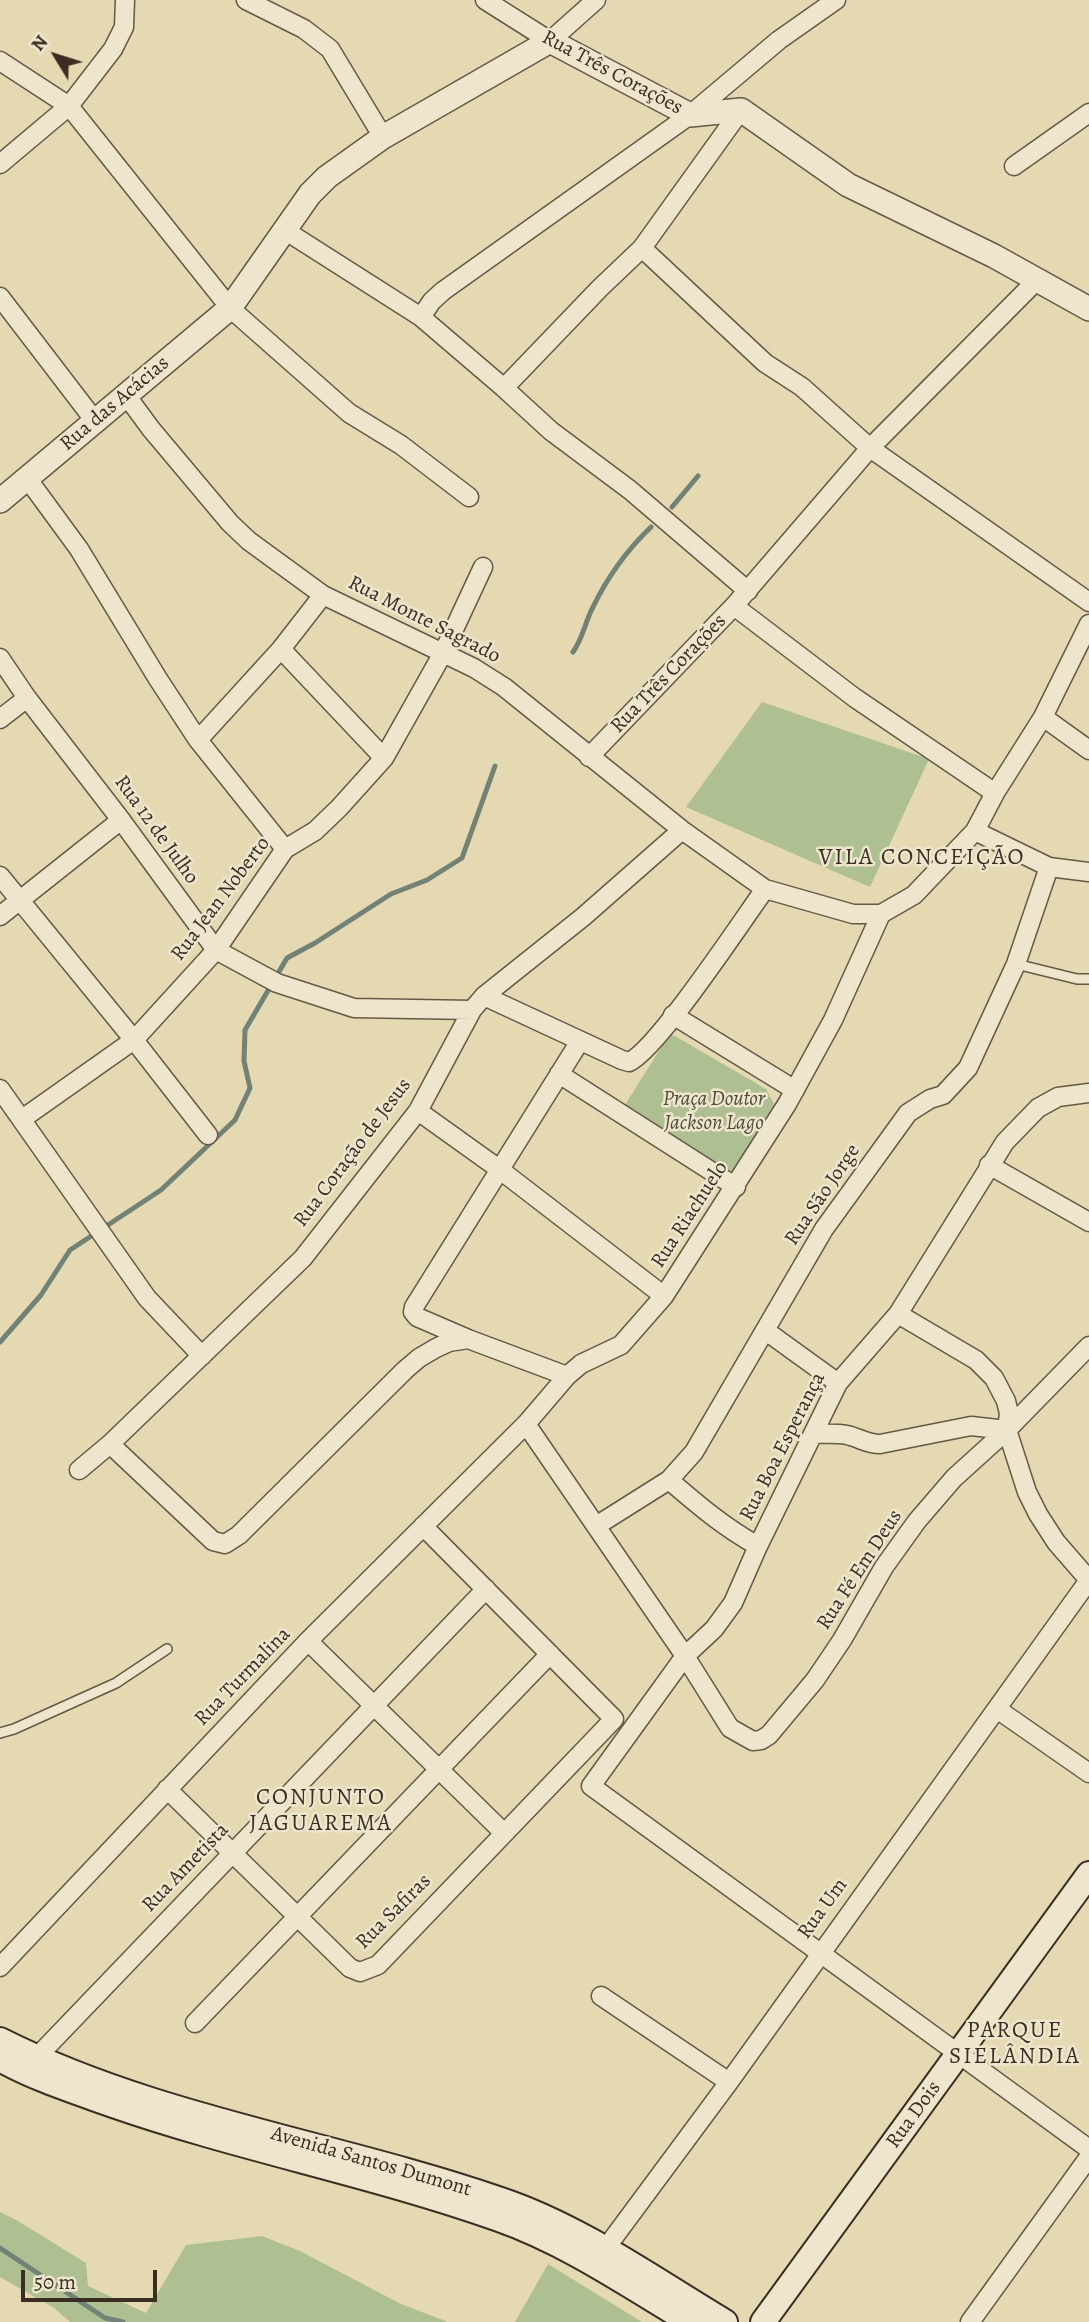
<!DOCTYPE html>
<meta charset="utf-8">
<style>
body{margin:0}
#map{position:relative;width:1089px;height:2322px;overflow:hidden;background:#e4d9b1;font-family:Alegreya,serif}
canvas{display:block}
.north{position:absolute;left:21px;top:21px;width:70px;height:70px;-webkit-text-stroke:5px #ede6cc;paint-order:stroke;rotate:308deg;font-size:19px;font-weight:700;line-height:28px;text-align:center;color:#3b2d24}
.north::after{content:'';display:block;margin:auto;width:24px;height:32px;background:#3b2d24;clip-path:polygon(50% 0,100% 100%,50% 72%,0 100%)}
.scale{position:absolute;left:21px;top:2270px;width:136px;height:32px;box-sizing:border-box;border:4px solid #3b2d24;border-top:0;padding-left:9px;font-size:21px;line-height:24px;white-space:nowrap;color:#3b2d24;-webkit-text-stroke:5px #ede6cc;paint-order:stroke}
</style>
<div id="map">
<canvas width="1089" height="2322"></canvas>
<div class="north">N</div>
<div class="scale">50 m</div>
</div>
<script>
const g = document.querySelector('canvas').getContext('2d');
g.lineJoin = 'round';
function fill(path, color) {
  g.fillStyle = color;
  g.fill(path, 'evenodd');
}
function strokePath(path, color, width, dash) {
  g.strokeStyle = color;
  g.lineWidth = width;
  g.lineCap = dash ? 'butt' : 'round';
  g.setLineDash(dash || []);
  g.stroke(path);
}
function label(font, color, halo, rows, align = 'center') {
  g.font = font + ' Alegreya,serif';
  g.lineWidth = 5;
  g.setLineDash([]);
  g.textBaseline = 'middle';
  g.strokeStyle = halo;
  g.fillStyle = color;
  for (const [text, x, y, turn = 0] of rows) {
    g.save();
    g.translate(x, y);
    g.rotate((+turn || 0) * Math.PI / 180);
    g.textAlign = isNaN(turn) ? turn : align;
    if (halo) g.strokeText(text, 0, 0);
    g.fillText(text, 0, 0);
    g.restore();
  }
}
const green = new Path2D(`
 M 762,702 L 929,759 L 870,887 L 686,807 Z
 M 669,1035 L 675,1036 L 766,1089 L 774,1104 L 734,1170 L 722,1172 L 623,1108 Z
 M 0,2212 L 18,2221 L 86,2263 L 88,2286 L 146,2313 L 186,2245 L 262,2236 L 300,2251 L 401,2304 L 448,2322 L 70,2322 L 54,2308 L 0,2277 Z
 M 548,2264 L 642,2322 L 515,2322 Z`);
const stream = new Path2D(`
 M 672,507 L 698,476
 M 573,652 C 583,638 585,622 593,607 C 607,578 627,550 651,527
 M 0,1342 L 41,1295 L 70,1250 L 161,1190 L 235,1120 L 250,1088 L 244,1061 L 245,1030 L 287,958 L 315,943 L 391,894 L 427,880 L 462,858 L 495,766
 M 0,2248 L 105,2318 L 123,2322`);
const service = new Path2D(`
 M 1016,964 L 1077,979 L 1089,979
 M 0,1733 L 14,1729 L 116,1683 L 167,1649`);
const minor = new Path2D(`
 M 246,0 L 304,29 L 330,49 L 383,137
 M 485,0 L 550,41 L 596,0
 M 0,61 L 69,106 L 230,308 L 349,413 L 401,445 L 469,497
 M 0,164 L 69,106 L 113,49 L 124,27 L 125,0
 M 1014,166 L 1089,113
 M 286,231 L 421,317 L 504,388 L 551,431 L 630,490 L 748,591
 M 642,248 L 765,363 L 802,387 L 870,448 L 1089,602
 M 0,297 L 95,421
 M 421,317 L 432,301 L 443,291 L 690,115 L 779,40 L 836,0
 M 504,388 L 600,288 L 642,248 L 741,110
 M 126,395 L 151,429 L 230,523 L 249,541 L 323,595 L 474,668 L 504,687 L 682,830 L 765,889 L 853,914 L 881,914 L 914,895 L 975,831 L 995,793 L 1043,717 L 1089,624
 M 27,478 L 79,549 L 158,679 L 198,740 L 285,849
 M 734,606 L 855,698 L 995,793
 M 281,649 L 384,758
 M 0,658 L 27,698 L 121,820 L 216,950 L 277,983 L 354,1008 L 472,1010
 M 1043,717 L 1089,750
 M 0,719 L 27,698
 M 198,740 L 281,649 L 323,595
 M 589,757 L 734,606 L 870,448 L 1036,281
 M 975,831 L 1049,867 L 1089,872
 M 0,876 L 134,1040 L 208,1135
 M 0,916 L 121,820
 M 484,996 L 622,1060 L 629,1062 C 657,1050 742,921 765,889
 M 673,1015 L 795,1090
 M 559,1074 L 736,1187
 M 0,1089 L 147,1298 L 202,1356
 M 1089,1093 L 1058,1097 L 1038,1108 L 1005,1142 L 898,1314 L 838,1383 L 758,1546 L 733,1603 L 714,1629 L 685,1656 L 591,1786 L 1089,2149
 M 418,1111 L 499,1169 L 664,1296
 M 22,1119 L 134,1040 L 216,950 L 285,849 L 315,831 L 339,808 L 384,758 L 443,653 L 483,567
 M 989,1165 L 1089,1222
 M 898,1314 L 976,1360 L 994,1378 L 1006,1401 L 1009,1413 L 1007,1430 L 1027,1492 L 1038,1514 L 1056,1542 L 1089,1580
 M 766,1331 L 838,1383
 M 468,1339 L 417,1317 L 413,1312 L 414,1307 L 580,1041
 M 526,1424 L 685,1656 L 730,1728 L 753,1741 L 761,1740 L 769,1735 L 815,1680 L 842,1640 L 884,1567 L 917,1521 L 954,1478 L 1007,1430 L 1089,1346
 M 813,1434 C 824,1434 836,1433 847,1435 C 860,1438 867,1444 880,1444 L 971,1426 L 1007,1430
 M 110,1444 L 213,1541 L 225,1544 L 239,1535 L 405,1370 L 419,1358 L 436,1348 L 449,1342 L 468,1339 L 567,1376
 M 79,1470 L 110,1444 L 303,1258 L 418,1111 L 472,1010 L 484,996 L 583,917 L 682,830
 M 669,1480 C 698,1505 725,1528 758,1546
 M 596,1526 L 669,1480 L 694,1452 L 824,1229 L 908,1113 L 930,1099 L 943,1095 L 968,1068 L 1016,964 L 1049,867
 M 308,1641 L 503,1832
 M 997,1709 L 1089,1773
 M 167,1789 L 350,1968 L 360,1972 L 378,1965 L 614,1719 L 423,1526
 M 0,1967 L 308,1641 L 526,1424 L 567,1376 L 581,1364 L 621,1345 L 664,1296 L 787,1104 L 833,1020 L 881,914
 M 601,1996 L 729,2082
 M 195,2023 L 550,1654
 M 36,2058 L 486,1589
 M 600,2256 L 729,2082 L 1089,1580
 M 970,2322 L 1089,2157`);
const tertiary = new Path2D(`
 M 0,501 L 230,308 L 310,194 L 327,177 L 383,137 L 550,41 L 690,115 L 741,110 L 848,185 L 994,256 L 1089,309`);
const secondary = new Path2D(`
 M 0,2040 C 157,2119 336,2143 501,2200 C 581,2227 653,2279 725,2322
 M 0,2059 C 36,2079 74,2091 113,2105 C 240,2149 372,2174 499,2219 C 567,2243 628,2285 690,2322
 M 763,2322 L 1089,1874`);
const streetNames = [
 ["Rua Três Corações",612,73,28],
 ["Rua das Acácias",115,404,-40],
 ["Rua Monte Sagrado",424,620,27],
 ["Rua Três Corações",669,674,-46],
 ["Rua 12 de Julho",156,830,54],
 ["Rua Jean Noberto",221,899,-53],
 ["Rua Coração de Jesus",353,1153,-53],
 ["Rua São Jorge",823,1195,-56],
 ["Rua Riachuelo",690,1215,-57],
 ["Rua Boa Esperança",783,1447,-63],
 ["Rua Fé Em Deus",860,1570,-57],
 ["Rua Turmalina",243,1677,-46],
 ["Rua Ametista",186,1868,-46],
 ["Rua Um",823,1909,-54],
 ["Rua Safiras",394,1912,-45],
 ["Rua Dois",914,2115,-54],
 ["Avenida Santos Dumont",371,2162,16]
];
const parkNames = [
 ["Praça Doutor",714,1100],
 ["Jackson Lago",714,1124]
];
const neighbourhoodNames = [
 ["VILA CONCEIÇÃO",922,858],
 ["CONJUNTO",321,1798],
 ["JAGUAREMA",321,1824],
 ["PARQUE",1015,2031],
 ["SIELÂNDIA",1015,2057]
];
fill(green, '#aec091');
strokePath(stream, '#718277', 5);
strokePath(service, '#655847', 12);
strokePath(minor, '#655847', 21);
strokePath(tertiary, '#655847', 26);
strokePath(secondary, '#3b2d24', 28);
strokePath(service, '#ede6cc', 9);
strokePath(minor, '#ede6cc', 18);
strokePath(tertiary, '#ede6cc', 23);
strokePath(secondary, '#ede6cc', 24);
label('21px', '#3b2d24', '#ede6cc', streetNames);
label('italic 21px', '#524a3a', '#ede6cc', parkNames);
g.letterSpacing = '2px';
label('23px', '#3b2d24', '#ede6cc', neighbourhoodNames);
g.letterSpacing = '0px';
</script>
